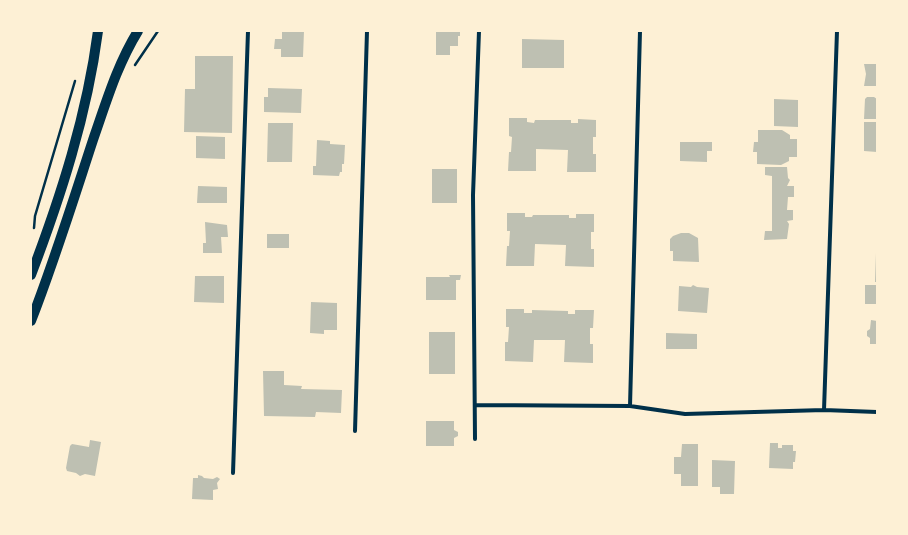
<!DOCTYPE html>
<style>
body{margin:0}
#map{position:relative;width:908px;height:535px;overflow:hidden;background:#fdf0d5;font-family:"Fira Sans",sans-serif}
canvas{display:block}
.frame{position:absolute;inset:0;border:32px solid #fdf0d5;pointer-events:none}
</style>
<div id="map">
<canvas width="908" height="535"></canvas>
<div class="frame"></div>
</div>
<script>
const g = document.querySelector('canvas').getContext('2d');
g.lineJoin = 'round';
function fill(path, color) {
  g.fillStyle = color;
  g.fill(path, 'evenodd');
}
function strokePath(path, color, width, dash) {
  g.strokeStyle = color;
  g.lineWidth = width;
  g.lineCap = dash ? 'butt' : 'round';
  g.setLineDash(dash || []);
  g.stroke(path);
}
const building = new Path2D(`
 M 282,31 L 304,31 L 303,57 L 281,57 L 281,49 L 274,49 L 275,39 L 282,39 Z
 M 436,31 L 460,31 L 460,36 L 458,36 L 458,46 L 450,46 L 450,55 L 436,55 Z
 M 522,39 L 564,40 L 564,68 L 522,68 Z
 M 195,56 L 233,56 L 232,133 L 184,132 L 185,89 L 195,89 Z
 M 864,64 L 877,64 L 877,86 L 864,86 L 866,74 Z
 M 268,88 L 302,89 L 301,113 L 264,112 L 264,97 L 268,97 Z
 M 867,97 L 874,97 L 877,99 L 877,119 L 864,119 L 865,99 Z
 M 774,99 L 798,100 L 798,127 L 774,126 Z
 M 509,118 L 527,118 L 527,122 L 534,123 L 535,120 L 571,120 L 571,123 L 578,123 L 578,119 L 596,120 L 596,137 L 593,137 L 593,154 L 596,154 L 596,172 L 567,172 L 568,150 L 536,149 L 536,171 L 508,171 L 509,152 L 511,152 L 512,137 L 509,136 Z
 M 864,122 L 877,122 L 877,152 L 864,151 Z
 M 268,123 L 293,123 L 292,162 L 267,162 Z
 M 758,130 L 782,130 L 790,135 L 790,139 L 797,139 L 797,157 L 789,157 L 789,161 L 781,165 L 757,164 L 757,152 L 753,152 L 754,142 L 758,142 Z
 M 196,136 L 225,137 L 225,159 L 196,158 Z
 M 317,140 L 330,141 L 330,144 L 345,145 L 344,164 L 342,164 L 342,172 L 340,172 L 339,176 L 313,175 L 313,166 L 316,166 Z
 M 680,142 L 712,142 L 712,151 L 707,151 L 707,162 L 680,161 Z
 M 765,167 L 787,167 L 788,178 L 790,180 L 787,186 L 794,186 L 794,197 L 788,197 L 787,210 L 793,210 L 793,220 L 787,221 L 789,224 L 787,239 L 764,240 L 765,231 L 772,231 L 772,176 L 765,175 Z
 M 432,169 L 457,169 L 457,203 L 432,203 Z
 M 198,186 L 227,187 L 227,203 L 197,203 Z
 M 507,213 L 525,213 L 525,217 L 532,217 L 533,215 L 569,215 L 569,218 L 576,218 L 576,214 L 594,214 L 594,232 L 591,232 L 591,249 L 594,249 L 594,267 L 565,266 L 566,245 L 535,244 L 534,266 L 506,266 L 507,246 L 509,246 L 510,231 L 507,231 Z
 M 205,222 L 227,225 L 228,237 L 221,237 L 222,253 L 203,253 L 203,243 L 206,243 Z
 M 681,233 L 689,233 L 698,238 L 699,262 L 673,261 L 673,251 L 670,251 L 670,239 L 673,236 Z
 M 267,234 L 289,234 L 289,248 L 267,248 Z
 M 876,253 L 877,253 L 877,282 L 875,282 Z
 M 449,275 L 461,275 L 460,280 L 456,280 L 456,300 L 426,300 L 426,277 L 450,277 Z
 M 195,276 L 224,276 L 224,303 L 194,302 Z
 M 693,285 L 697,287 L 709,288 L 707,313 L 678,311 L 679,286 L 691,287 Z
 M 865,285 L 877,285 L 877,304 L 865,304 Z
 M 311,302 L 337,303 L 337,330 L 324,330 L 324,334 L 310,333 Z
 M 506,309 L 524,309 L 524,313 L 532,313 L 532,310 L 568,311 L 568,314 L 575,314 L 575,310 L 594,310 L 593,328 L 590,328 L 590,344 L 593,344 L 593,363 L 564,362 L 565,340 L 534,340 L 533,362 L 505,361 L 505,342 L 508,342 L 509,327 L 506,327 Z
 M 871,320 L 877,321 L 877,344 L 870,344 L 870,338 L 867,336 L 867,331 L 870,329 Z
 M 429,332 L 455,332 L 455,374 L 429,374 Z
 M 666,333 L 697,334 L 697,349 L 666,349 Z
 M 263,371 L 284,371 L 284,385 L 302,386 L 301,389 L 342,390 L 341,413 L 316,412 L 315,417 L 264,416 Z
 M 426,421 L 454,421 L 454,430 L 458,432 L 458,436 L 454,438 L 454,446 L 426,446 Z
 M 90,440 L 101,442 L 95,476 L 85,474 L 80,476 L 76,473 L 67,471 L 66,468 L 70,446 L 72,444 L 89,447 Z
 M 770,443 L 778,443 L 778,448 L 782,448 L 782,445 L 793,445 L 793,451 L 796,451 L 795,462 L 793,462 L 793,469 L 769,468 Z
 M 682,444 L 698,444 L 698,486 L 681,486 L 681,474 L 674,474 L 674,457 L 681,457 Z
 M 712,460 L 735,461 L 734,494 L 720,494 L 720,487 L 712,487 Z
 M 198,475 L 202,476 L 204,478 L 213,479 L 217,477 L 220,479 L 217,483 L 218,489 L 213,490 L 213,500 L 192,499 L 193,478 L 198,478 Z`);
const path = new Path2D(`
 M 135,65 L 158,31
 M 34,228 L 35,216 L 75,81`);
const minor = new Path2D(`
 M 476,405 L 630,406 L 685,414 L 824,410 L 877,412
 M 630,406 L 640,31
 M 824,410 L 837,31
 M 355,431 L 367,31
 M 475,439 L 473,195 L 479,31
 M 233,473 L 248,31`);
const primary = new Path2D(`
 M 31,275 C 61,196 87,115 98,31
 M 31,321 C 54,262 73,201 93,140 C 106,103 117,65 138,31`);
fill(building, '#bec0b2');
strokePath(path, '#003049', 2.5);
strokePath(minor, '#003049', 4);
strokePath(primary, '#003049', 10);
</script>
